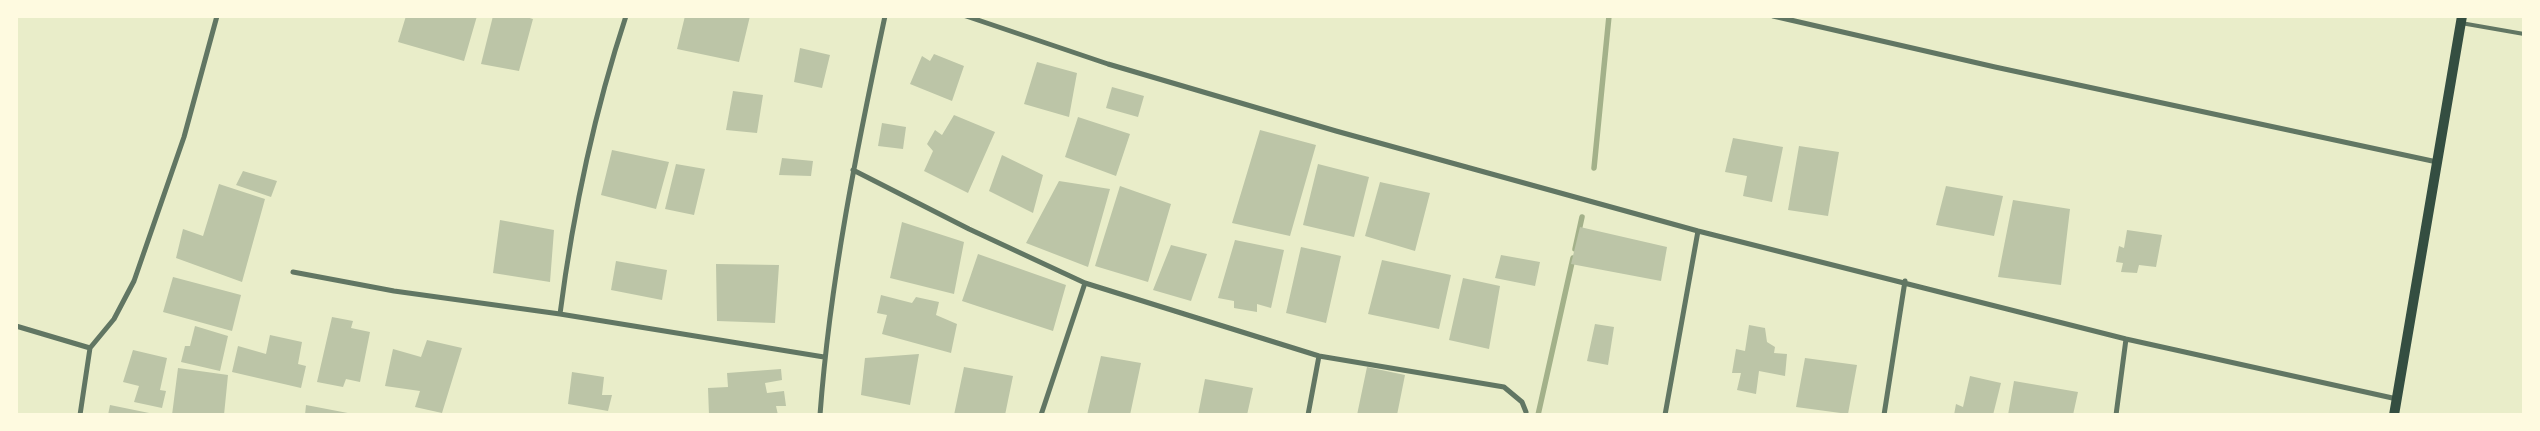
<!DOCTYPE html>
<style>
body{margin:0}
#map{position:relative;width:2540px;height:431px;overflow:hidden;background:#e9edc9;font-family:"PT Sans",sans-serif}
canvas{display:block}
.frame{position:absolute;inset:0;border:18px solid #fefae0;pointer-events:none}
</style>
<div id="map">
<canvas width="2540" height="431"></canvas>
<div class="frame"></div>
</div>
<script>
const g = document.querySelector('canvas').getContext('2d');
g.lineJoin = 'round';
function strokePath(path, color, width, dash) {
  g.strokeStyle = color;
  g.lineWidth = width;
  g.lineCap = dash ? 'butt' : 'round';
  g.setLineDash(dash || []);
  g.stroke(path);
}
function fill(path, color) {
  g.fillStyle = color;
  g.fill(path, 'evenodd');
}
const stream = new Path2D(`
 M 1594,168 L 1609,16
 M 1575,249 L 1582,217
 M 1538,415 L 1573,258`);
const building = new Path2D(`
 M 406,16 L 477,16 L 464,61 L 398,42 Z
 M 493,16 L 523,16 L 533,19 L 519,71 L 481,64 Z
 M 685,16 L 750,16 L 739,62 L 677,49 Z
 M 800,48 L 830,55 L 822,88 L 794,82 Z
 M 934,54 L 964,66 L 952,101 L 910,84 L 922,56 L 930,61 Z
 M 1037,62 L 1077,73 L 1069,117 L 1024,104 Z
 M 1112,87 L 1144,96 L 1138,117 L 1106,108 Z
 M 733,91 L 763,95 L 757,133 L 726,130 Z
 M 954,115 L 995,132 L 968,193 L 924,171 L 933,151 L 927,144 L 935,130 L 942,135 Z
 M 1078,117 L 1130,134 L 1116,176 L 1065,157 Z
 M 882,123 L 906,127 L 903,149 L 878,146 Z
 M 1260,130 L 1316,145 L 1290,236 L 1232,223 Z
 M 1733,138 L 1783,147 L 1772,202 L 1743,196 L 1747,176 L 1725,172 Z
 M 1799,146 L 1839,152 L 1828,216 L 1788,210 Z
 M 612,150 L 669,162 L 656,209 L 601,195 Z
 M 1002,155 L 1043,175 L 1033,213 L 989,191 Z
 M 782,158 L 813,161 L 811,176 L 779,175 Z
 M 676,164 L 705,169 L 694,215 L 665,209 Z
 M 1318,164 L 1369,177 L 1354,237 L 1303,225 Z
 M 243,171 L 277,181 L 271,197 L 236,185 Z
 M 1059,181 L 1110,189 L 1088,267 L 1026,243 Z
 M 1380,182 L 1430,193 L 1415,251 L 1365,236 Z
 M 219,184 L 265,199 L 242,282 L 176,258 L 183,229 L 203,236 Z
 M 1120,186 L 1171,204 L 1148,282 L 1095,266 Z
 M 1946,186 L 2003,196 L 1994,236 L 1936,225 Z
 M 2013,200 L 2070,209 L 2061,285 L 1998,277 Z
 M 500,220 L 554,230 L 550,282 L 493,273 Z
 M 902,222 L 964,242 L 954,294 L 890,278 Z
 M 1580,227 L 1667,247 L 1661,281 L 1571,264 Z
 M 2127,230 L 2162,235 L 2156,267 L 2139,265 L 2137,273 L 2121,272 L 2123,263 L 2116,262 L 2119,246 L 2124,248 Z
 M 1235,240 L 1284,250 L 1271,308 L 1257,304 L 1257,312 L 1234,308 L 1234,301 L 1218,298 Z
 M 1171,245 L 1207,254 L 1191,301 L 1153,290 Z
 M 1301,247 L 1341,256 L 1326,323 L 1286,313 Z
 M 978,254 L 1066,285 L 1053,331 L 962,301 Z
 M 1501,255 L 1540,262 L 1535,286 L 1495,278 Z
 M 1382,260 L 1451,275 L 1439,329 L 1368,314 Z
 M 616,261 L 667,270 L 662,300 L 611,290 Z
 M 716,264 L 779,265 L 775,323 L 717,321 Z
 M 173,277 L 241,295 L 232,331 L 163,312 Z
 M 1463,278 L 1500,286 L 1489,349 L 1449,340 Z
 M 881,295 L 912,303 L 916,297 L 939,302 L 936,315 L 957,324 L 951,353 L 882,334 L 887,315 L 877,313 Z
 M 332,317 L 353,321 L 351,328 L 370,332 L 360,382 L 346,379 L 343,387 L 317,382 Z
 M 1595,324 L 1614,327 L 1608,365 L 1587,361 Z
 M 1749,325 L 1765,328 L 1767,342 L 1775,347 L 1774,353 L 1787,354 L 1785,376 L 1759,371 L 1756,394 L 1737,390 L 1741,373 L 1732,373 L 1736,349 L 1745,351 Z
 M 195,326 L 228,336 L 220,371 L 181,362 L 185,346 L 190,346 Z
 M 270,335 L 302,342 L 298,364 L 306,366 L 301,388 L 232,372 L 238,346 L 266,354 Z
 M 427,340 L 462,348 L 442,413 L 415,407 L 420,391 L 385,386 L 393,349 L 421,357 Z
 M 133,350 L 167,358 L 160,390 L 166,391 L 162,408 L 134,402 L 139,386 L 123,382 Z
 M 919,354 L 910,405 L 861,395 L 865,358 Z
 M 1101,356 L 1141,363 L 1130,415 L 1087,415 Z
 M 1805,358 L 1857,365 L 1848,414 L 1796,407 Z
 M 964,367 L 1013,376 L 1005,415 L 954,415 Z
 M 1367,367 L 1405,375 L 1397,415 L 1357,415 Z
 M 178,368 L 228,375 L 224,415 L 172,415 Z
 M 781,369 L 782,380 L 765,383 L 767,393 L 784,391 L 786,406 L 776,406 L 778,415 L 709,415 L 708,388 L 728,387 L 727,373 Z
 M 572,372 L 604,377 L 602,395 L 612,395 L 608,411 L 568,404 Z
 M 1970,376 L 2001,383 L 1993,415 L 1954,415 L 1956,404 L 1963,407 Z
 M 1205,379 L 1253,388 L 1247,415 L 1198,415 Z
 M 2014,381 L 2078,392 L 2073,415 L 2008,415 Z
 M 110,405 L 154,414 L 154,415 L 108,415 Z
 M 306,405 L 353,414 L 353,415 L 305,415 Z`);
const service = new Path2D(`
 M 2461,23 L 2524,34`);
const minor = new Path2D(`
 M 966,16 L 1108,64 L 1336,131 L 1698,231 L 2126,339 L 2397,399
 M 1773,16 L 1995,67 L 2437,162
 M 853,170 L 969,229 L 1085,283 L 1319,356 L 1504,387 L 1522,402 L 1526,412
 M 293,272 L 394,291 L 560,314 L 824,357
 M 560,314 C 573,213 594,113 626,16
 M 16,326 L 90,348
 M 80,415 L 90,348 L 114,319 L 134,281 L 184,137 L 217,16
 M 820,415 C 830,280 857,148 885,16
 M 1041,415 L 1085,283
 M 1308,415 L 1319,356
 M 1665,415 L 1698,231
 M 1884,415 L 1905,281
 M 2116,415 L 2126,339`);
const secondary = new Path2D(`
 M 2394,415 L 2462,16`);
strokePath(stream, '#a3b18a', 5.5);
fill(building, '#bcc5a7');
strokePath(service, '#617663', 4);
strokePath(minor, '#617663', 5);
strokePath(secondary, '#344e41', 10);
</script>
